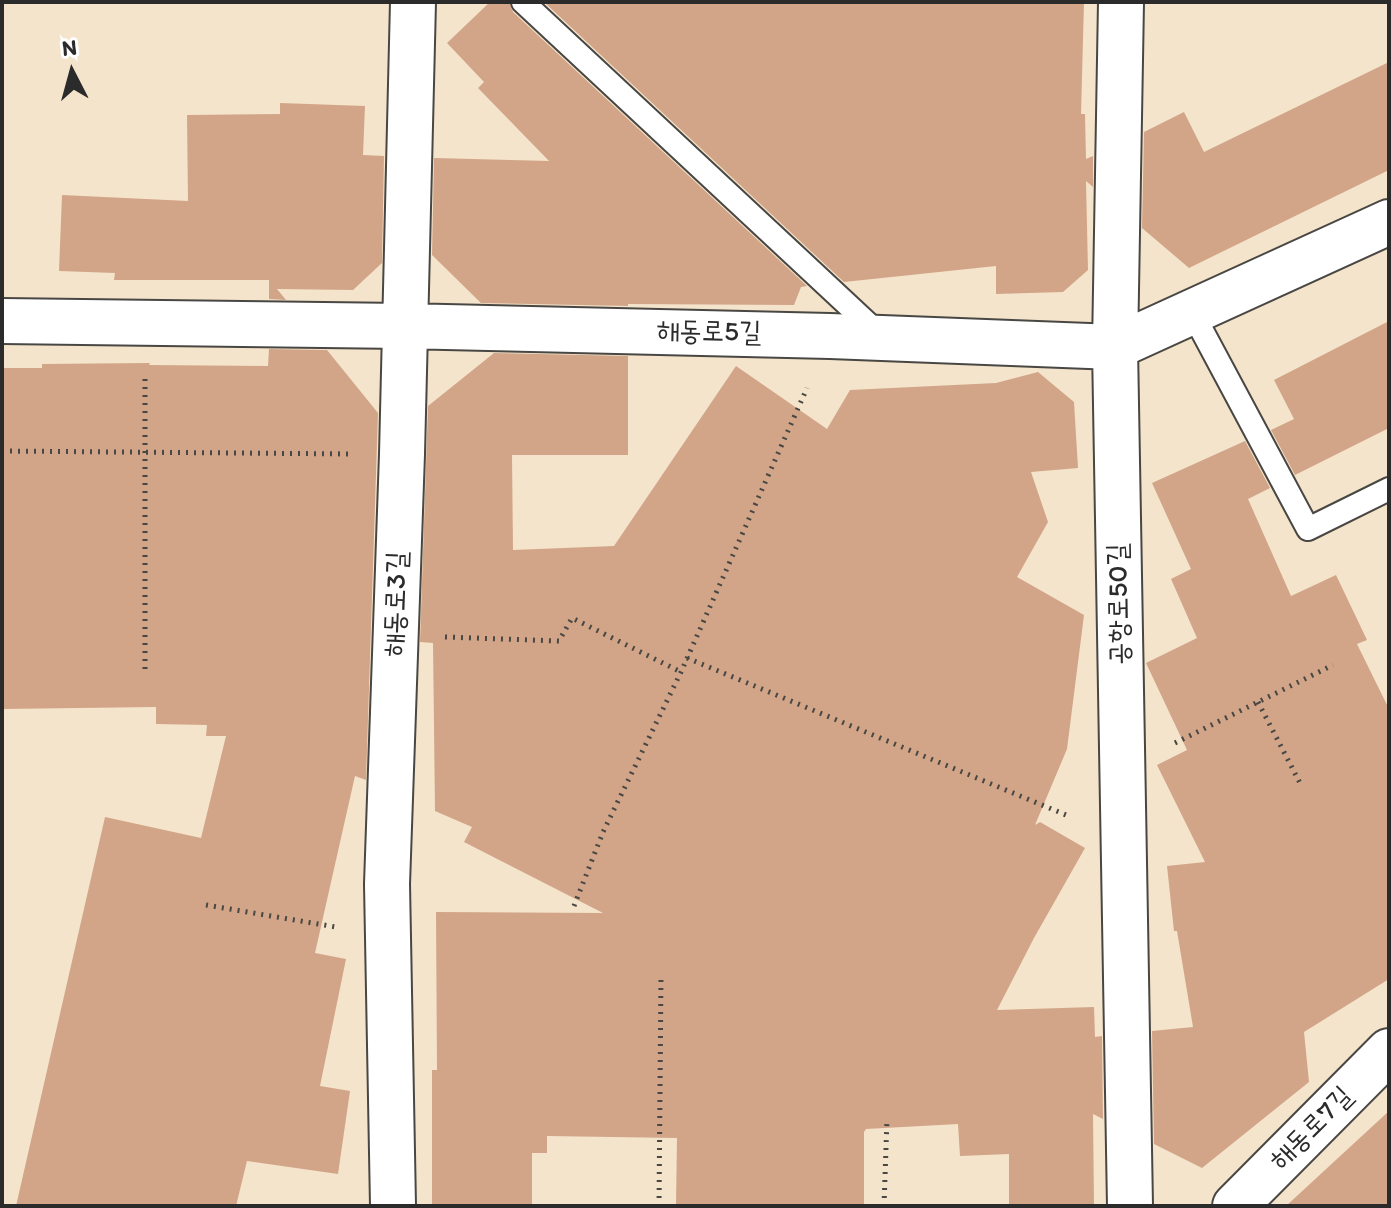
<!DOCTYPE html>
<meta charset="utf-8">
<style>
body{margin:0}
#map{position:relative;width:1391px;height:1208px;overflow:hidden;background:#f4e4cb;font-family:Itim,sans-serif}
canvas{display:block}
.frame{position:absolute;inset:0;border:4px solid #2b2b2b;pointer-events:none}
.north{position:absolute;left:32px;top:32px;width:80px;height:80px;-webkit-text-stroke:6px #fff;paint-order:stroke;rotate:354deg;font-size:22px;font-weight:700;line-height:32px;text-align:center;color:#2b2b2b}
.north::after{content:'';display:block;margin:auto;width:28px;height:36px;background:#2b2b2b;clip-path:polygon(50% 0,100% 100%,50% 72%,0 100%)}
</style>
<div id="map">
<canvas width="1391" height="1208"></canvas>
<div class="frame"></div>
<div class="north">N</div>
</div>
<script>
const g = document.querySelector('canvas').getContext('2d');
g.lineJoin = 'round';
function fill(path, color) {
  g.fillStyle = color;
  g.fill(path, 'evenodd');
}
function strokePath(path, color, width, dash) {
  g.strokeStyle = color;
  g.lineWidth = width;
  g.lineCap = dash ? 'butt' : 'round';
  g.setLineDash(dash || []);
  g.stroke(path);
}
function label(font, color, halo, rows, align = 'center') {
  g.font = font + ' Itim,"Poor Story",sans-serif';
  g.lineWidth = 6;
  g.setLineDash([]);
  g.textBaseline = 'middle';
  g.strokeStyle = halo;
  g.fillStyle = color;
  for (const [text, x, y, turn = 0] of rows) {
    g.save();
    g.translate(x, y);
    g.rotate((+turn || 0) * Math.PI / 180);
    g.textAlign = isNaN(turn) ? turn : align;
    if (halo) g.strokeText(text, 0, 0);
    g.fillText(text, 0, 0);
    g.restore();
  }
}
const building = new Path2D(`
 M 490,2 L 509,2 L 513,12 L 807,286 L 801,287 L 794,305 L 628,304 L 628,306 L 481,303 L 432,255 L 434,158 L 549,161 L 478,88 L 484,82 L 447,43 Z
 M 544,2 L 1084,2 L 1081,114 L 1085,114 L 1086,159 L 1093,156 L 1093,187 L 1086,181 L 1088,270 L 1063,292 L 996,294 L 996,266 L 844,282 Z
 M 1389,62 L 1389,170 L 1189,268 L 1142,228 L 1144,132 L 1184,112 L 1204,152 Z
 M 280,103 L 365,106 L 363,155 L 384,156 L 382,263 L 353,290 L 277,289 L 286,300 L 269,299 L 269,280 L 114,280 L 115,273 L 59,271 L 62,195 L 188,201 L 187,115 L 280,114 Z
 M 1389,321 L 1389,428 L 1295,475 L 1271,430 L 1294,419 L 1274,380 Z
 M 269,349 L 327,350 L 378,413 L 366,780 L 355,776 L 315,953 L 346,959 L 320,1086 L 350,1091 L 338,1174 L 247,1161 L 236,1206 L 16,1206 L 105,817 L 201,838 L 226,736 L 206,736 L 207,725 L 156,724 L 156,707 L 2,709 L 2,368 L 42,368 L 42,364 L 150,363 L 149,365 L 268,366 Z
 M 494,353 L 628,356 L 628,455 L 512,455 L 513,550 L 614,546 L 736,366 L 827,429 L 850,390 L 996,383 L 1038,372 L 1074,402 L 1078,468 L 1031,472 L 1048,522 L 1017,577 L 1084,615 L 1067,749 L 1035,825 L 1040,822 L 1085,848 L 1034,938 L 997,1010 L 1094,1007 L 1095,1037 L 1102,1036 L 1103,1119 L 1093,1114 L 1094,1206 L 1009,1206 L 1009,1154 L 960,1156 L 958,1124 L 866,1129 L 864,1132 L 864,1206 L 676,1206 L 677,1138 L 547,1136 L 547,1153 L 532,1153 L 532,1206 L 432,1206 L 432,1070 L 437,1070 L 436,912 L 603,913 L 464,842 L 472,827 L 435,811 L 433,643 L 420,642 L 428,406 Z
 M 1245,441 L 1270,488 L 1248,499 L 1291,596 L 1336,575 L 1367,640 L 1357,644 L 1389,709 L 1389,979 L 1304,1032 L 1309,1082 L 1202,1168 L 1154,1144 L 1152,1031 L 1193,1027 L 1177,931 L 1174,931 L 1167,866 L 1205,862 L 1157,765 L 1187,750 L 1146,663 L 1197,638 L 1171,579 L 1191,569 L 1152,483 Z
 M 1389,1111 L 1389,1206 L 1286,1206 Z`);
const path = new Path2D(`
 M 2,451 L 353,454
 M 445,637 L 559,641 L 572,618 L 681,672
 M 687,658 L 1071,817
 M 145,669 L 145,373
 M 1258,702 L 1301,785
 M 1175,743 L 1333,665
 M 206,905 L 336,927
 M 574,906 L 603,832 L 681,672 L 807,388
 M 659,1206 L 661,974
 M 884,1206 L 887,1119`);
const lane = new Path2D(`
 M 523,2 L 879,334
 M 1192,312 L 1308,529 L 1389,489`);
const street = new Path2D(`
 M 1121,2 L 1115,347 L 1130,1206
 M 2,321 L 403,326 L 830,336 L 1115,347 L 1389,222
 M 393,1206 L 387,884 L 402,454 L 413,2
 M 1235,1206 L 1389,1051`);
const streetNames = [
 ["해동로5길",709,333,1],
 ["해동로3길",397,604,-88],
 ["공항로50길",1120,604,-91],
 ["해동로7길",1312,1129,-45]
];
fill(building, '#d2a588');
strokePath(lane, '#494743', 26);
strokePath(street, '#494743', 48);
strokePath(path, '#494743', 5, [2, 6]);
strokePath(lane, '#fff', 22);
strokePath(street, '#fff', 44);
label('28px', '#2b2b2b', '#fff', streetNames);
</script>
